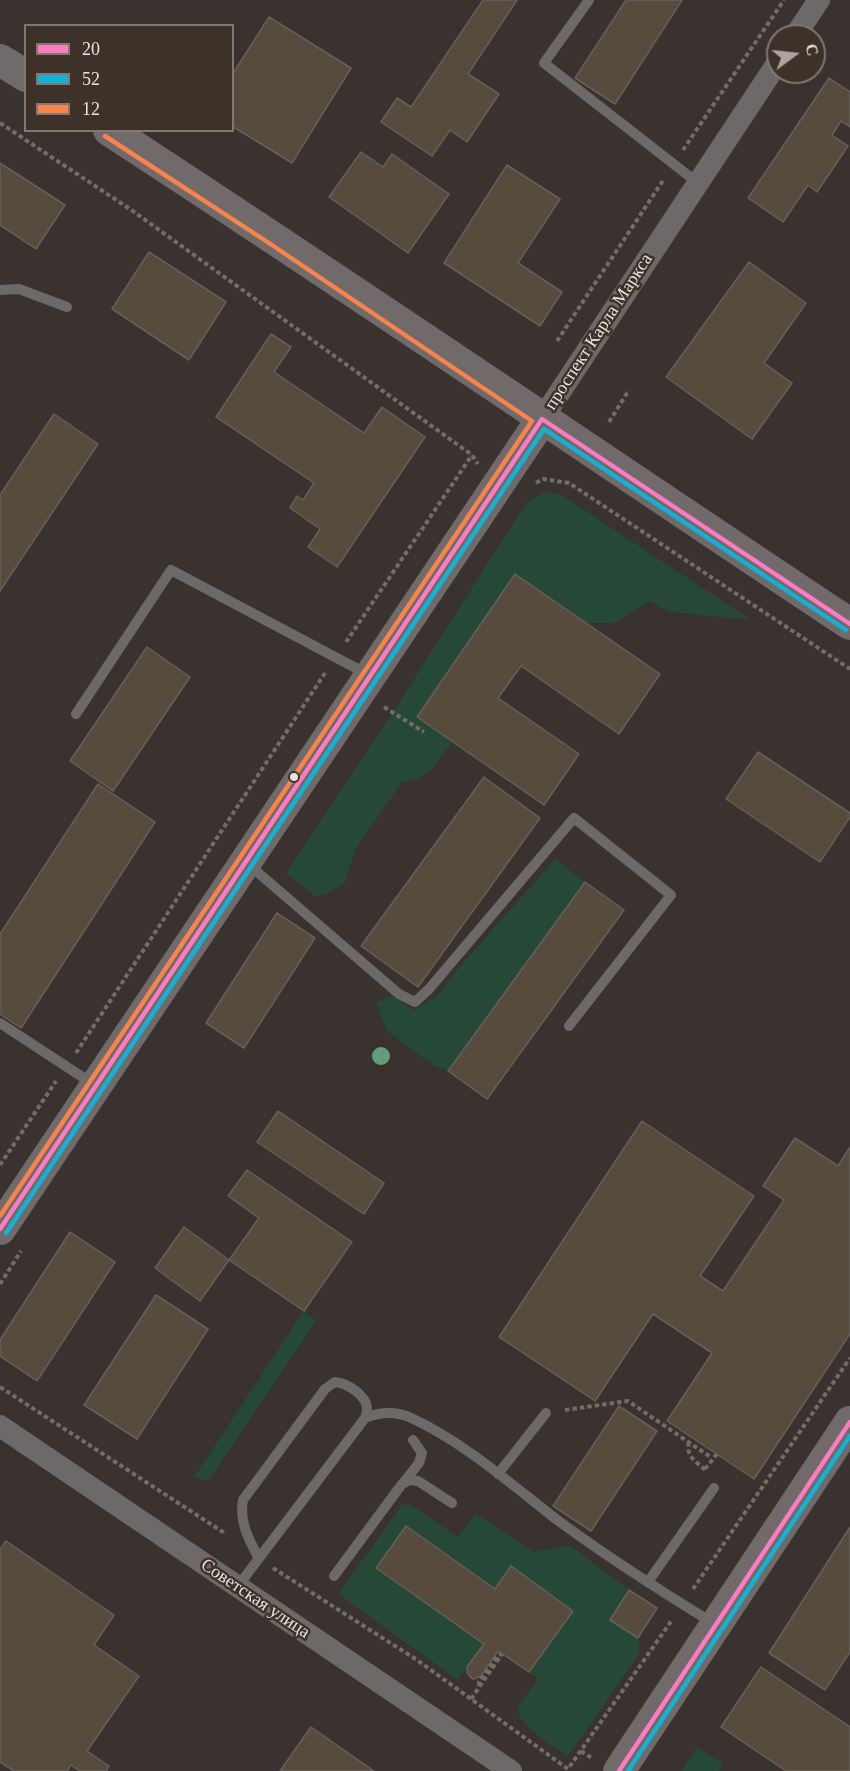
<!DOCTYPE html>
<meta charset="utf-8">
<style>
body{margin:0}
#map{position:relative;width:850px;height:1771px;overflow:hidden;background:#39322e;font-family:"Times New Roman",serif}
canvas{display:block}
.legend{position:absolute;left:24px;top:24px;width:210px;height:108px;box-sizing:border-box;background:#3d312a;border:2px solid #827872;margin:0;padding:8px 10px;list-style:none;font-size:18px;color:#eae2de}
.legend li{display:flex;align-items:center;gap:12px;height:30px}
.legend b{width:30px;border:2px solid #827872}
.north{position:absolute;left:766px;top:24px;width:60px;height:60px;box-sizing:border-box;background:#3d312a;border:2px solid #827872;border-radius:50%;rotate:75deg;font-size:16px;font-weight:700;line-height:24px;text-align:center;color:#eae2de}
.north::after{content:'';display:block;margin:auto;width:21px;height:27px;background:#aca4a0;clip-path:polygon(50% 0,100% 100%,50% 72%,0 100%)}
</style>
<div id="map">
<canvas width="850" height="1771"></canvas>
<ul class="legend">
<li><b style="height:8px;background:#fe7ac1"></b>20</li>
<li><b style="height:8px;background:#13b2d5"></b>52</li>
<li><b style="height:8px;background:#f8844c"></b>12</li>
</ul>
<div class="north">С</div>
</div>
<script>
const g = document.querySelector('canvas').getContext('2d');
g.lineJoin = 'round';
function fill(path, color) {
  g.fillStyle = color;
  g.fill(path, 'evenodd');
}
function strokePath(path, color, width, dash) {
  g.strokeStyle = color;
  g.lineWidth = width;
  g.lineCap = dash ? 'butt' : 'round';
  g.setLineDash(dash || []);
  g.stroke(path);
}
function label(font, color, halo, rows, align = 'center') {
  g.font = font + ' "Times New Roman",serif';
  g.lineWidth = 5;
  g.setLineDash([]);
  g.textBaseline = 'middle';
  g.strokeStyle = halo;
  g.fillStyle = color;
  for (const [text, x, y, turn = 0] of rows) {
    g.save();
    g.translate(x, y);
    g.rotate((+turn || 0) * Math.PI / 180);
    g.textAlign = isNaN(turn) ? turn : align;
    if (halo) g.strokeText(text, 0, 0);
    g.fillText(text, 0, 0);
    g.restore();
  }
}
const green = new Path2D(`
 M 544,492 L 562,495 L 751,620 L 670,612 L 649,601 L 614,623 L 586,623 L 515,574 L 417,716 L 453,741 L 431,770 L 419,778 L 402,782 L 355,850 L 345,883 L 326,894 L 316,897 L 286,873 L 393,712 L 526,503 Z
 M 555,859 L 585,882 L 448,1071 L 433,1065 L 387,1031 L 376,1003 L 391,995 L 414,1010 L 437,996 L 458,969 Z
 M 304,1311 L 316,1321 L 208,1481 L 194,1477 Z
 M 409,1504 L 458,1537 L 475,1513 L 534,1552 L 566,1545 L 576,1550 L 629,1590 L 610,1620 L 638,1638 L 640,1653 L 568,1756 C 553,1745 517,1727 518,1707 L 538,1679 L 529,1672 L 573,1611 L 511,1567 L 495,1589 L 406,1526 L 377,1567 L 484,1644 L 458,1680 L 338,1594 L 402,1505 Z
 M 697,1747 L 723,1764 L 719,1771 L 681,1771 Z`);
const building = new Path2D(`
 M 483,0 L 517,0 L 468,74 L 499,94 L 467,142 L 450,130 L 432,156 L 381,122 L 397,98 L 411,107 Z
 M 626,0 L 682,0 L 615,104 L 575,78 Z
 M 269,17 L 351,68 L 292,163 L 232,126 L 232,75 Z
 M 829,78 L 850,92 L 850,127 L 841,121 L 832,135 L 848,146 L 817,192 L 808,185 L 783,222 L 748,198 Z
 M 361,152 L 383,167 L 392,154 L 449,194 L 408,253 L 329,197 Z
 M 0,163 L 65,205 L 36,249 L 0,225 Z
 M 507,165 L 560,199 L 518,263 L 562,292 L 540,326 L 444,263 Z
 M 149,252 L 226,302 L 189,360 L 112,309 Z
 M 749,262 L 806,303 L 764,363 L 792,383 L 752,439 L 666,377 Z
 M 271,334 L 291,347 L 274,372 L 364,433 L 382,407 L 425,437 L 337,567 L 308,547 L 320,529 L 290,508 L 297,496 L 303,500 L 314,483 L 216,417 Z
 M 54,414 L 98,444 L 0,591 L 0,495 Z
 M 515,574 L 660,674 L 619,734 L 521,666 L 498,698 L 579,754 L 544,805 L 417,717 Z
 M 147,647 L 190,677 L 113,791 L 70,761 Z
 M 758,752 L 850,813 L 850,817 L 820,862 L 726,799 Z
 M 484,777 L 540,818 L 418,987 L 361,946 Z
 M 98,784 L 155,822 L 21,1028 L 0,1014 L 0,934 Z
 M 585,882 L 624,910 L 487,1099 L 448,1071 Z
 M 277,913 L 315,938 L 244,1048 L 206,1023 Z
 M 278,1111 L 384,1183 L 364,1214 L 257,1142 Z
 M 642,1121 L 754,1196 L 700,1276 L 723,1291 L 784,1200 L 763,1186 L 795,1138 L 838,1166 L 850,1147 L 850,1334 L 754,1479 L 667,1421 L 712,1353 L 653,1314 L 595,1401 L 499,1337 Z
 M 247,1170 L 352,1242 L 304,1311 L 229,1260 L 259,1218 L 228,1196 Z
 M 184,1227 L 229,1260 L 200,1301 L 155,1268 Z
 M 70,1232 L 115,1262 L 37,1381 L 0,1356 L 0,1340 Z
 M 156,1295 L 208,1329 L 137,1439 L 84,1405 Z
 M 619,1406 L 657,1431 L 591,1531 L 553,1506 Z
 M 406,1526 L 495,1589 L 511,1566 L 573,1611 L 529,1672 L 498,1651 L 481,1676 L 474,1679 L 471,1678 L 467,1672 L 467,1667 L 484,1644 L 376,1568 Z
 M 850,1527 L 850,1652 L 825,1690 L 769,1653 Z
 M 6,1541 L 114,1615 L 94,1645 L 139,1676 L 87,1751 L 109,1766 L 106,1771 L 80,1771 L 71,1765 L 67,1771 L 14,1771 L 0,1762 L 0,1549 Z
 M 629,1590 L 657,1608 L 638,1638 L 610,1620 Z
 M 761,1667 L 850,1727 L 850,1771 L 786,1771 L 721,1727 Z
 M 311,1727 L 374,1771 L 280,1771 Z`);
const path = new Path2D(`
 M 0,123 L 130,209 L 472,455 L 478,464
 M 683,150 L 784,0
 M 557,341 L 664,179
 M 609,422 L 629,390
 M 536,483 L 543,479 L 569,483 L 850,669
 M 346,642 L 472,455
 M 384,707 L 424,732
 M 76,1053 L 325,673
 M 0,1165 L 56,1081
 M 0,1284 L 21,1251
 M 0,1387 L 226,1534
 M 565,1410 L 628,1401 L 712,1458
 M 689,1442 C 685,1458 698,1462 707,1472
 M 705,1469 L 717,1454
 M 273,1568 L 417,1660 L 568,1769 L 672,1620
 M 693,1589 L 850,1358
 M 479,1686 L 479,1682 L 497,1657 L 501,1654
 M 471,1699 L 502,1654
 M 581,1751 L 593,1759`);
const lane = new Path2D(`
 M 589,0 L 544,63 L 698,183
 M 0,290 L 19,289 L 67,307
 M 76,714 L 171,570 L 367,674
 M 248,864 L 399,994 L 415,1002 L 429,989 L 574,818 L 671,895 L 569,1026
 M 0,1023 L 93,1084
 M 498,1474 L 546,1413
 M 404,1482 L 419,1463 L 422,1453 L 413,1440
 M 258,1557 C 248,1538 239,1521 243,1500 L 325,1389 L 335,1382 C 347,1383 366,1395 367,1408 C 367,1410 366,1416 365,1418
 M 334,1576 L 402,1484 L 410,1480 L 418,1481 L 452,1503
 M 648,1582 L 714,1488
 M 238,1586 L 365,1418 C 380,1412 394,1411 409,1417 C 461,1440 511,1484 556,1519 C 606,1556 659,1590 713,1623`);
const street = new Path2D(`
 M 795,36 L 819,0
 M 542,419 L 778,62
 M 0,1426 L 511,1771`);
const secondary = new Path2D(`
 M 0,60 L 26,76
 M 109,130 C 358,292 603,460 850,624
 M 0,1229 L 542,419
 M 619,1771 L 850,1422`);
const bus1 = new Path2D(`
 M 0,1229 L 542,419 L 850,624
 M 619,1771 L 850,1422`);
const bus2 = new Path2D(`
 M 6,1233 L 544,429 L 846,630
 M 628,1771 L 850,1436`);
const bus3 = new Path2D(`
 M 0,1216 L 532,421 L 269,243 L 105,136`);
const trees = [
 [381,1056]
];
const markers = [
 [294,777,5,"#eae2de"]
];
const streetNames = [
 ["проспект Карла Маркса",599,332,-57],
 ["Советская улица",255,1599,34]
];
fill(green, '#264836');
fill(building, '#574b3e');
strokePath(building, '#66605c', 1.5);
strokePath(path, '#706d6a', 4, [4.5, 3]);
strokePath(lane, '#6d6969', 10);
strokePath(street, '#6d6969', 22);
strokePath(secondary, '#706b6a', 32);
strokePath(bus1, '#fe7ac1', 4.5);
strokePath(bus2, '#13b2d5', 4.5);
strokePath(bus3, '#f8844c', 4.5);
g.fillStyle = '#659d7c';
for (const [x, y] of trees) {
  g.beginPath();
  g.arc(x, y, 9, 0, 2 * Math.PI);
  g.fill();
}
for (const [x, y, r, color] of markers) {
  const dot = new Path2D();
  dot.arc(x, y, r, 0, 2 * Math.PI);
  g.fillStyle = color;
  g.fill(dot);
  strokePath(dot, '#3d312a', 2);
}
label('18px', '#eae2de', '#3d312a', streetNames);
</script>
